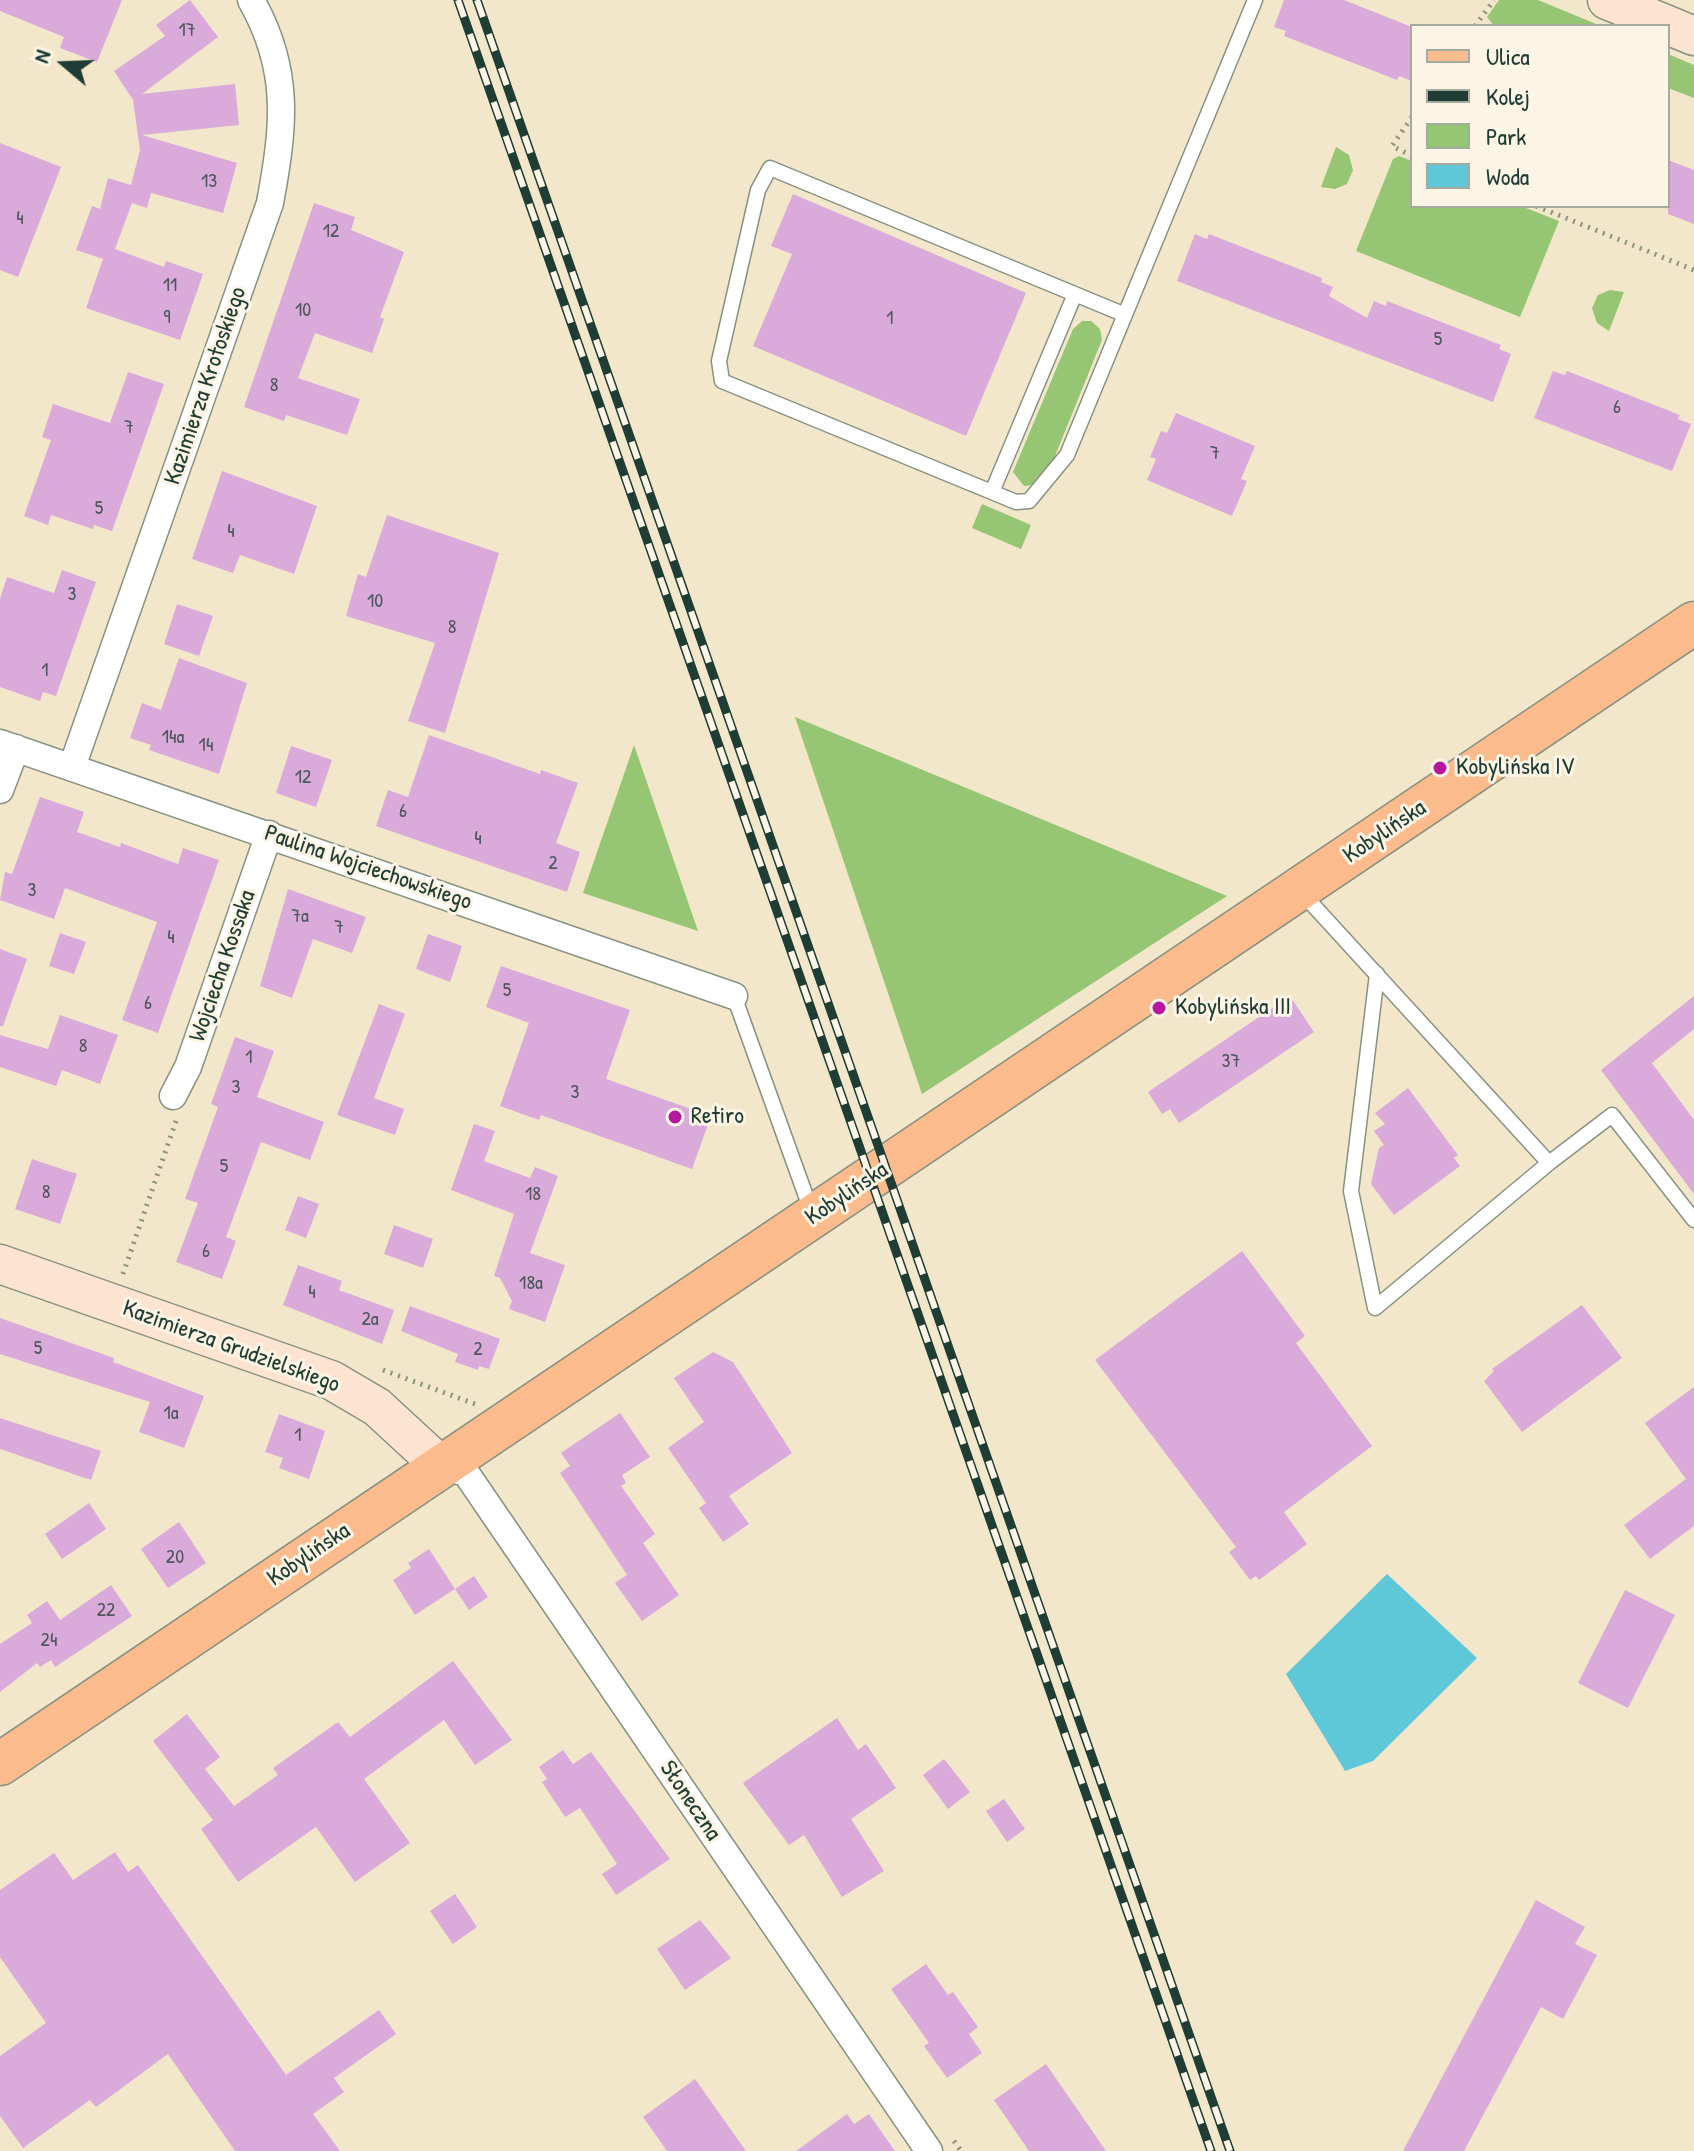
<!DOCTYPE html>
<meta charset="utf-8">
<style>
body{margin:0}
#map{position:relative;width:1694px;height:2151px;overflow:hidden;background:#f2e7cb;font-family:"Patrick Hand",sans-serif}
canvas{display:block}
.legend{position:absolute;left:1410px;top:24px;width:260px;height:184px;box-sizing:border-box;background:#fcf5e5;border:2px solid #a4ab9e;margin:0;padding:10px 14px;list-style:none;font-size:24px;color:#1f3d34}
.legend li{display:flex;align-items:center;gap:16px;height:40px}
.legend b{width:40px;border:2px solid #a4ab9e}
.north{position:absolute;left:24px;top:24px;width:80px;height:80px;-webkit-text-stroke:6px #fcf5e5;paint-order:stroke;rotate:289deg;font-size:22px;font-weight:700;line-height:32px;text-align:center;color:#1f3d34}
.north::after{content:'';display:block;margin:auto;width:28px;height:36px;background:#1f3d34;clip-path:polygon(50% 0,100% 100%,50% 72%,0 100%)}
</style>
<div id="map">
<canvas width="1694" height="2151"></canvas>
<ul class="legend">
<li><b style="height:10px;background:#fbbb8c"></b>Ulica</li>
<li><b style="height:10px;background:#1f3d34"></b>Kolej</li>
<li><b style="height:22px;background:#96c574"></b>Park</li>
<li><b style="height:22px;background:#5ec8d9"></b>Woda</li>
</ul>
<div class="north">N</div>
</div>
<script>
const g = document.querySelector('canvas').getContext('2d');
g.lineJoin = 'round';
function fill(path, color) {
  g.fillStyle = color;
  g.fill(path, 'evenodd');
}
function strokePath(path, color, width, dash) {
  g.strokeStyle = color;
  g.lineWidth = width;
  g.lineCap = dash ? 'butt' : 'round';
  g.setLineDash(dash || []);
  g.stroke(path);
}
function label(font, color, halo, rows, align = 'center') {
  g.font = font + ' "Patrick Hand",sans-serif';
  g.lineWidth = 6;
  g.setLineDash([]);
  g.textBaseline = 'middle';
  g.strokeStyle = halo;
  g.fillStyle = color;
  for (const [text, x, y, turn = 0] of rows) {
    g.save();
    g.translate(x, y);
    g.rotate((+turn || 0) * Math.PI / 180);
    g.textAlign = isNaN(turn) ? turn : align;
    if (halo) g.strokeText(text, 0, 0);
    g.fillText(text, 0, 0);
    g.restore();
  }
}
const green = new Path2D(`
 M 1499,0 L 1538,0 L 1601,26 L 1494,26 L 1487,17 Z
 M 1668,54 L 1694,65 L 1694,98 L 1668,88 Z
 M 1336,147 L 1349,155 L 1353,170 L 1347,184 L 1335,189 L 1321,187 Z
 M 1399,156 L 1412,161 L 1412,206 L 1521,206 L 1559,221 L 1520,317 L 1356,251 L 1393,159 Z
 M 1610,290 L 1624,292 L 1609,331 L 1597,323 L 1592,308 L 1598,295 Z
 M 1082,321 L 1091,321 L 1100,329 L 1102,340 L 1049,471 L 1034,485 L 1024,486 L 1013,472 L 1073,329 Z
 M 982,504 L 1031,525 L 1021,549 L 972,528 Z
 M 795,717 L 1227,896 L 922,1094 Z
 M 634,745 L 698,931 L 583,893 Z`);
const water = new Path2D(`
 M 1387,1574 L 1477,1658 L 1373,1761 L 1345,1771 L 1286,1674 Z`);
const building = new Path2D(`
 M 0,0 L 122,0 L 97,62 L 60,48 L 64,37 L 0,11 Z
 M 190,0 L 218,37 L 142,94 L 235,84 L 239,125 L 142,135 L 237,163 L 223,213 L 151,193 L 147,208 L 132,203 L 115,249 L 164,267 L 166,261 L 203,274 L 180,340 L 86,308 L 103,259 L 76,250 L 92,206 L 100,209 L 108,178 L 131,185 L 140,150 L 133,100 L 114,71 L 165,36 L 156,25 Z
 M 1284,0 L 1344,0 L 1412,27 L 1412,81 L 1399,76 L 1397,80 L 1284,36 L 1286,31 L 1274,27 Z
 M 0,143 L 61,167 L 18,277 L 0,270 Z
 M 1668,160 L 1694,170 L 1694,224 L 1668,214 Z
 M 793,194 L 1026,293 L 966,436 L 753,346 L 792,254 L 771,246 Z
 M 314,203 L 355,217 L 351,230 L 404,252 L 380,317 L 384,319 L 372,353 L 315,333 L 298,378 L 360,399 L 347,435 L 286,415 L 284,421 L 244,407 Z
 M 1195,234 L 1207,239 L 1209,234 L 1322,278 L 1321,282 L 1333,287 L 1329,296 L 1367,318 L 1374,301 L 1386,306 L 1387,301 L 1501,345 L 1499,349 L 1511,354 L 1493,402 L 1177,281 Z
 M 1553,371 L 1565,375 L 1567,371 L 1634,397 L 1680,415 L 1678,419 L 1691,424 L 1672,471 L 1534,418 Z
 M 128,372 L 164,384 L 112,531 L 94,525 L 93,529 L 51,515 L 48,525 L 24,516 L 51,440 L 42,437 L 53,404 L 110,423 Z
 M 1176,413 L 1255,446 L 1241,479 L 1247,481 L 1232,516 L 1147,480 L 1156,459 L 1150,457 L 1161,431 L 1167,433 Z
 M 222,471 L 317,506 L 294,574 L 240,555 L 233,573 L 192,559 Z
 M 387,515 L 499,553 L 445,733 L 408,721 L 435,643 L 346,616 L 358,574 L 366,577 Z
 M 62,570 L 96,582 L 56,696 L 43,692 L 40,701 L 0,687 L 0,599 L 7,577 L 54,593 Z
 M 177,604 L 213,616 L 199,656 L 164,644 Z
 M 179,658 L 247,683 L 219,774 L 149,750 L 151,745 L 130,738 L 142,703 L 161,710 Z
 M 429,735 L 540,774 L 541,770 L 578,783 L 556,843 L 580,852 L 567,892 L 376,826 L 388,790 L 408,797 Z
 M 291,746 L 332,760 L 316,807 L 276,793 Z
 M 40,797 L 84,812 L 77,832 L 120,847 L 121,843 L 178,864 L 183,848 L 219,860 L 158,1033 L 122,1020 L 157,922 L 65,888 L 54,919 L 0,900 L 5,872 L 12,874 Z
 M 288,889 L 366,917 L 352,953 L 313,939 L 292,998 L 260,986 Z
 M 60,933 L 86,942 L 74,974 L 49,966 Z
 M 428,934 L 462,946 L 450,982 L 416,969 Z
 M 0,949 L 27,959 L 3,1026 L 0,1026 Z
 M 501,966 L 630,1010 L 606,1079 L 711,1116 L 692,1169 L 541,1115 L 539,1120 L 500,1106 L 529,1023 L 486,1007 Z
 M 1290,996 L 1314,1032 L 1179,1123 L 1170,1109 L 1162,1114 L 1148,1092 Z
 M 1694,996 L 1694,1029 L 1652,1063 L 1694,1120 L 1694,1194 L 1601,1070 Z
 M 379,1004 L 405,1014 L 374,1098 L 404,1109 L 395,1135 L 337,1115 Z
 M 60,1015 L 118,1035 L 100,1084 L 62,1070 L 56,1086 L 0,1067 L 0,1035 L 48,1049 Z
 M 235,1037 L 274,1051 L 257,1097 L 324,1122 L 310,1160 L 261,1142 L 226,1237 L 236,1241 L 222,1279 L 176,1262 L 198,1203 L 185,1199 L 218,1107 L 211,1104 Z
 M 1408,1088 L 1458,1155 L 1454,1158 L 1460,1166 L 1394,1215 L 1371,1184 L 1379,1148 L 1384,1145 L 1374,1131 L 1385,1124 L 1375,1113 Z
 M 474,1124 L 495,1131 L 484,1161 L 530,1178 L 535,1167 L 558,1176 L 530,1253 L 565,1265 L 545,1322 L 509,1309 L 512,1301 L 500,1278 L 494,1276 L 514,1214 L 451,1190 Z
 M 32,1159 L 77,1174 L 60,1224 L 15,1209 Z
 M 298,1196 L 319,1204 L 306,1238 L 285,1230 Z
 M 394,1225 L 433,1239 L 423,1268 L 384,1254 Z
 M 1242,1251 L 1305,1336 L 1296,1343 L 1372,1446 L 1284,1512 L 1307,1544 L 1259,1580 L 1256,1576 L 1250,1580 L 1229,1552 L 1236,1547 L 1095,1360 Z
 M 298,1265 L 342,1281 L 339,1290 L 394,1310 L 382,1344 L 283,1305 Z
 M 1582,1305 L 1622,1358 L 1522,1432 L 1484,1381 L 1494,1371 L 1492,1369 Z
 M 410,1306 L 500,1339 L 489,1369 L 479,1366 L 478,1370 L 455,1362 L 458,1354 L 401,1331 Z
 M 0,1318 L 114,1358 L 113,1362 L 204,1396 L 184,1448 L 139,1432 L 150,1402 L 0,1354 Z
 M 713,1352 L 733,1362 L 792,1453 L 729,1496 L 749,1524 L 723,1542 L 699,1508 L 706,1503 L 668,1448 L 704,1422 L 674,1378 Z
 M 1694,1387 L 1694,1526 L 1650,1559 L 1624,1525 L 1686,1479 L 1645,1423 Z
 M 620,1413 L 650,1457 L 622,1475 L 626,1483 L 621,1486 L 655,1534 L 643,1543 L 679,1595 L 642,1621 L 615,1583 L 627,1575 L 560,1473 L 570,1466 L 561,1453 Z
 M 279,1414 L 325,1431 L 309,1479 L 279,1468 L 283,1458 L 265,1452 Z
 M 0,1418 L 101,1451 L 91,1480 L 0,1449 Z
 M 89,1503 L 106,1529 L 62,1559 L 45,1534 Z
 M 179,1522 L 206,1563 L 168,1588 L 141,1549 Z
 M 429,1549 L 455,1589 L 415,1615 L 393,1580 L 411,1568 L 408,1563 Z
 M 474,1576 L 488,1597 L 469,1610 L 455,1589 Z
 M 111,1585 L 132,1616 L 55,1667 L 51,1660 L 40,1667 L 37,1663 L 0,1692 L 0,1644 L 32,1623 L 27,1615 L 47,1601 L 60,1620 Z
 M 1625,1590 L 1675,1615 L 1628,1708 L 1578,1683 Z
 M 453,1661 L 512,1740 L 475,1765 L 444,1720 L 364,1779 L 410,1843 L 355,1882 L 316,1827 L 238,1882 L 201,1829 L 213,1820 L 153,1741 L 187,1714 L 220,1757 L 205,1769 L 234,1806 L 278,1775 L 273,1768 L 338,1722 L 350,1737 Z
 M 837,1718 L 858,1750 L 866,1744 L 896,1788 L 851,1819 L 884,1871 L 842,1897 L 804,1835 L 789,1845 L 743,1783 Z
 M 563,1750 L 573,1764 L 591,1752 L 670,1859 L 616,1895 L 602,1874 L 617,1864 L 580,1808 L 565,1817 L 542,1782 L 547,1779 L 539,1767 Z
 M 944,1759 L 970,1792 L 948,1809 L 923,1775 Z
 M 1004,1799 L 1025,1829 L 1007,1842 L 986,1811 Z
 M 115,1852 L 128,1872 L 138,1865 L 286,2075 L 379,2010 L 396,2034 L 334,2078 L 344,2092 L 313,2114 L 340,2151 L 235,2151 L 168,2054 L 96,2107 L 90,2100 L 23,2148 L 0,2116 L 0,2056 L 46,2023 L 0,1957 L 0,1890 L 54,1853 L 73,1880 Z
 M 455,1894 L 477,1927 L 453,1944 L 430,1911 Z
 M 1536,1900 L 1585,1927 L 1575,1944 L 1597,1955 L 1563,2019 L 1541,2007 L 1464,2151 L 1403,2151 Z
 M 700,1920 L 731,1958 L 685,1990 L 657,1949 Z
 M 926,1964 L 948,1995 L 953,1992 L 978,2027 L 969,2034 L 982,2053 L 947,2078 L 924,2046 L 929,2043 L 891,1989 Z
 M 1046,2064 L 1106,2151 L 1029,2151 L 994,2100 Z
 M 695,2079 L 746,2151 L 667,2151 L 643,2117 Z
 M 847,2114 L 854,2124 L 869,2114 L 895,2151 L 796,2151 Z`);
const path = new Path2D(`
 M 1475,26 L 1494,0
 M 1412,117 L 1392,146 L 1412,156
 M 1536,206 L 1694,270
 M 123,1274 L 176,1121
 M 383,1370 L 475,1404
 M 954,2141 L 961,2151`);
const lane = new Path2D(`
 M 1123,314 L 770,168 L 758,190 L 719,361 L 722,381 L 1016,502 L 1029,501 L 1067,455 L 1255,0
 M 992,492 L 1075,294
 M 1302,893 L 1549,1163 L 1612,1115 L 1694,1220
 M 1377,974 L 1351,1191 L 1375,1308 L 1549,1163
 M 734,996 L 812,1213`);
const street = new Path2D(`
 M 0,743 L 734,996
 M 72,767 L 270,203 C 284,127 291,70 251,0
 M 0,790 L 16,748
 M 173,1096 L 188,1067 L 269,834
 M 441,1466 L 466,1473 L 929,2151`);
const secondary = new Path2D(`
 M 1607,0 L 1694,36
 M 0,1264 L 331,1380 L 377,1407 L 441,1466`);
const primary = new Path2D(`
 M 0,1764 L 1694,623`);
const rail = new Path2D(`
 M 458,0 L 1211,2151
 M 477,0 L 1230,2151`);
const markers = [
 [1440,768,8,"#b5179e"],
 [1159,1008,8,"#b5179e"],
 [675,1117,8,"#b5179e"]
];
const numberNames = [
 ["17",187,31],
 ["13",209,182],
 ["4",20,219],
 ["12",331,232],
 ["11",170,286],
 ["10",303,311],
 ["9",167,318],
 ["1",890,319],
 ["5",1438,340],
 ["8",274,386],
 ["6",1617,408],
 ["7",129,428],
 ["7",1215,454],
 ["5",99,509],
 ["4",231,532],
 ["3",72,595],
 ["10",375,602],
 ["8",452,628],
 ["1",45,671],
 ["14a",173,738],
 ["14",206,746],
 ["12",303,778],
 ["6",403,812],
 ["4",478,839],
 ["2",553,864],
 ["3",32,891],
 ["7a",300,917],
 ["7",339,928],
 ["4",171,938],
 ["5",507,991],
 ["6",148,1004],
 ["8",83,1047],
 ["1",249,1058],
 ["37",1231,1062],
 ["3",236,1088],
 ["3",575,1093],
 ["5",224,1167],
 ["8",46,1193],
 ["18",533,1195],
 ["6",206,1252],
 ["18a",531,1284],
 ["4",312,1293],
 ["2a",370,1320],
 ["5",38,1349],
 ["2",478,1350],
 ["1a",171,1414],
 ["1",298,1436],
 ["20",175,1558],
 ["22",106,1611],
 ["24",49,1641]
];
const streetNames = [
 ["Kazimierza Krotoskiego",206,386,-71],
 ["Kobylińska",1385,832,-34],
 ["Paulina Wojciechowskiego",368,868,19],
 ["Wojciecha Kossaka",223,966,-71],
 ["Kobylińska",847,1194,-34],
 ["Kazimierza Grudzielskiego",231,1347,20],
 ["Kobylińska",309,1555,-34],
 ["Słoneczna",690,1801,56]
];
const poiNames = [
 ["Kobylińska IV",1456,768],
 ["Kobylińska III",1175,1008],
 ["Retiro",691,1117]
];
fill(green, '#96c574');
fill(water, '#5ec8d9');
fill(building, '#daaadb');
strokePath(lane, '#889280', 17);
strokePath(street, '#889280', 29);
strokePath(secondary, '#889280', 41);
strokePath(primary, '#889280', 45);
strokePath(path, '#889280', 5, [2, 6]);
strokePath(lane, '#fff', 14);
strokePath(street, '#fff', 26);
strokePath(secondary, '#fde4d1', 38);
strokePath(primary, '#fbbb8c', 42);
strokePath(rail, '#1f3d34', 9);
strokePath(rail, '#fcf5e5', 6, [18]);
for (const [x, y, r, color] of markers) {
  const dot = new Path2D();
  dot.arc(x, y, r, 0, 2 * Math.PI);
  g.fillStyle = color;
  g.fill(dot);
  strokePath(dot, '#fcf5e5', 3);
}
label('20px', '#4e585e', null, numberNames);
label('24px', '#1f3d34', '#fcf5e5', streetNames);
label('24px', '#1f3d34', '#fcf5e5', poiNames, 'left');
</script>
